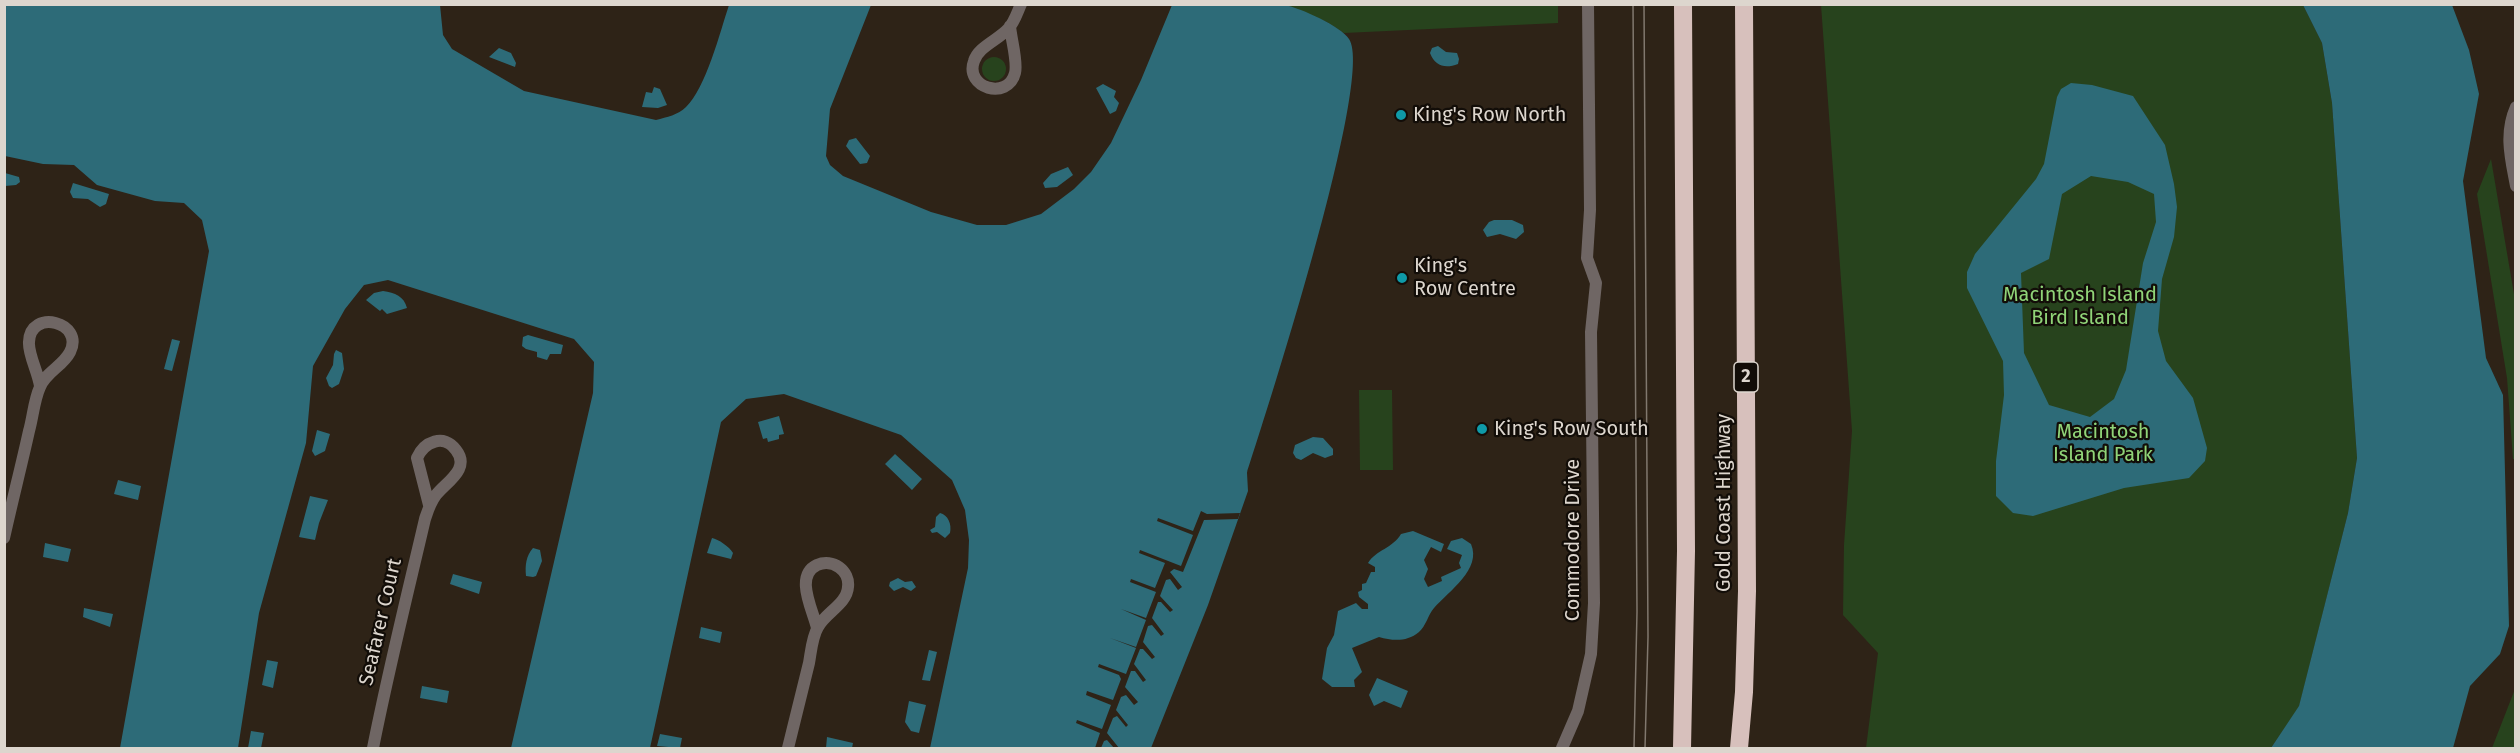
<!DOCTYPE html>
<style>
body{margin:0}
#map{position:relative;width:2520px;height:753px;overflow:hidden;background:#2e2317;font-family:"Fira Sans",sans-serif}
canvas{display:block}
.frame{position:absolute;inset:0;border:6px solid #ddd6ce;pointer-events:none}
</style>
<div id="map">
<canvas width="2520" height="753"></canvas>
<div class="frame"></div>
</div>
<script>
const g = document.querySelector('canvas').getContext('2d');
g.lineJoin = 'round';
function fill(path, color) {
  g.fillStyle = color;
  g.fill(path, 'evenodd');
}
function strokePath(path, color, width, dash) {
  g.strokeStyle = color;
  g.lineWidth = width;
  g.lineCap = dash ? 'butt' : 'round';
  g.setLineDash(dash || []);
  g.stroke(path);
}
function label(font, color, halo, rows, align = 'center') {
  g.font = font + ' "Fira Sans",sans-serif';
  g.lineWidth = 4.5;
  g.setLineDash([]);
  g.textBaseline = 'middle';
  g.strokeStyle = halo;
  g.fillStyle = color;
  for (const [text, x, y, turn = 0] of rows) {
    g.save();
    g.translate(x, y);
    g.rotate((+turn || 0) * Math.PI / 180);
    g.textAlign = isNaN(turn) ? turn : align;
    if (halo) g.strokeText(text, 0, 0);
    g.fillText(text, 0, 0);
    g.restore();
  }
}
const green = new Path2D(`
 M 1285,5 L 1558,5 L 1558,23 L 1344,33 L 1327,22 Z
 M 1821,5 L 2303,5 L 2322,43 L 2332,103 L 2357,458 L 2348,513 L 2299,707 L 2271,748 L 1866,748 L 1878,653 L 1843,615 L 1844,545 L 1852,431 Z
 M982 69a12 12 0 1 1 24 0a12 12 0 1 1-24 0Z
 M 2491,159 L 2515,300 L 2515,459 L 2513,459 L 2507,378 L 2477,194 Z
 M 1359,390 L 1392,390 L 1393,470 L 1360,470 Z
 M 2515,689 L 2515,748 L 2492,748 Z`);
const water = new Path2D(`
 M 5,5 L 440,5 L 443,35 L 452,49 L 524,91 L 656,120 C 667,117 678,115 686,107 C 706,88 720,32 729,5 L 871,5 L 830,109 L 826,156 L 830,165 L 843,176 L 931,212 L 977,225 L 1006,225 L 1041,214 L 1074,189 L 1091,172 L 1111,143 L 1141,80 L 1172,5 C 1199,5 1226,5 1254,5 C 1264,5 1276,3 1285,5 C 1300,8 1341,26 1349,39 C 1375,77 1266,414 1247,473 L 1248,491 L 1208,605 L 1151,748 L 930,748 L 968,568 L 969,540 L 965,510 L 952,480 L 901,435 L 784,394 L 746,399 L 721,422 L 650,748 L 511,748 L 593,393 L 594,362 L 574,339 L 388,280 L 364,285 L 345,309 L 313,366 L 306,443 L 259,613 L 238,748 L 120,748 L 209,251 L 202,220 L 184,203 L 155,201 L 97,185 L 74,165 L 43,164 L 5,156 Z
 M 2303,5 L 2452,5 L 2469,50 L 2479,94 L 2463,181 L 2486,358 L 2503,395 L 2509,626 L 2500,654 L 2470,686 L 2453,748 L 2271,748 L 2299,706 L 2348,513 L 2357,458 L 2332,103 L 2322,43 Z
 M 1438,46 L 1446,52 L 1457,53 L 1459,59 L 1458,64 C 1445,69 1435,66 1430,53 L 1432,48 Z
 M 499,48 L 511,53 L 516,63 L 515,67 L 489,57 Z
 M 2071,83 L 2092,85 L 2133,96 L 2165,145 L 2174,184 L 2177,207 L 2174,237 L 2162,279 L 2158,331 L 2166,361 L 2193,398 L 2207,448 L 2205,461 L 2189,478 L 2124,488 L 2033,516 L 2013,513 L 1996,496 L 1996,461 L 2004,395 L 2003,361 L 1967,288 L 1967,272 L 1975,254 L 2036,179 L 2044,164 L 2057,97 L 2061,89 ZM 2091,176 L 2128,182 L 2154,194 L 2156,222 L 2143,263 L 2126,370 L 2114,399 L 2090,417 L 2049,405 L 2024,353 L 2021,273 L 2049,259 L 2062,194 Z
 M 1103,84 L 1116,91 L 1114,97 L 1119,103 L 1116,111 L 1110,114 L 1096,88 Z
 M 654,87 L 660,89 L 667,105 L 658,108 L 642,107 L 646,92 L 652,93 Z
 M 856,138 L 870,156 L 867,163 L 860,164 L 846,146 L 849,140 Z
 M 1068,167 L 1073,175 L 1057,187 L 1045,188 L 1043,183 L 1051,174 Z
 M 5,173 L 19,177 L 20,182 L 16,185 L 5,186 Z
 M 73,183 L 109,194 L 106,204 L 100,207 L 88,199 L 73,198 L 70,192 Z
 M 1494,220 L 1512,220 L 1523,225 L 1524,232 L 1516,239 L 1500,234 L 1487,237 L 1483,230 L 1489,222 Z
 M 383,291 C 395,293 404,296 407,308 L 387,314 L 382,309 L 380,311 L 366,300 L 374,293 Z
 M 528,335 L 563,345 L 561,354 L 550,354 L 547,360 L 537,357 L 537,352 L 526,349 L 522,346 L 523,337 Z
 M 172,339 L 180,341 L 172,371 L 164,369 Z
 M 336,350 L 342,353 L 344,369 L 339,384 L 332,388 L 329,386 L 326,378 L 333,365 L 334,354 Z
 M 779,416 L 784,434 L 779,435 L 779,439 L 768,442 L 767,438 L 763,439 L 758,422 Z
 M 317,430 L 330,434 L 325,451 L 315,456 L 312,451 Z
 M 1313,437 L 1323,438 L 1333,449 L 1333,455 L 1325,458 L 1313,453 L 1301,460 L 1296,458 L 1293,453 L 1295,445 Z
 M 895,454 L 922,479 L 912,490 L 885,464 Z
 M 118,480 L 141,486 L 138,500 L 114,494 Z
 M 310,496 L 328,500 L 319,523 L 315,540 L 299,537 Z
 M 940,513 C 948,515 952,524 950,533 L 945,538 L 937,532 L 932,533 L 930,530 L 935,527 L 936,517 Z
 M 1413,531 L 1444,544 L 1441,552 L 1431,547 L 1424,560 L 1428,569 L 1424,579 L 1428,587 L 1442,581 L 1441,577 L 1461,568 L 1459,563 L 1462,555 L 1447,549 L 1451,541 L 1462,538 L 1471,544 C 1482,569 1449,591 1434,608 C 1428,615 1426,626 1419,632 C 1407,642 1393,641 1379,637 L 1352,648 L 1362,672 L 1354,680 L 1355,687 L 1332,687 L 1322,679 L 1327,648 L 1334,635 L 1338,611 L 1356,603 L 1362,609 L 1368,609 L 1368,604 L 1359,597 L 1358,592 L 1362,590 L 1362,584 L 1366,583 L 1371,572 L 1375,572 L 1375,567 L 1368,563 C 1376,550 1393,548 1401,534 Z
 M 712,538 C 718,539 730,547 733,553 L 731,559 L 707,553 Z
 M 45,543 L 71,549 L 68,562 L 43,557 Z
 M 533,548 L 540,550 L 542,561 L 536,576 L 533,577 L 526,576 C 525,565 526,556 533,548 Z
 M 453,574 L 482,582 L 479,594 L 450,584 Z
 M 898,578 L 905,582 L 912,581 L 916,587 L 911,591 L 903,587 L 894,591 L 889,586 L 890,582 Z
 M 84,608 L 113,614 L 110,627 L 83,617 Z
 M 701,627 L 722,632 L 720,643 L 699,638 Z
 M 929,650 L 937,652 L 930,681 L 922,680 Z
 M 267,660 L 278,662 L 273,688 L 262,685 Z
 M 1377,678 L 1408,691 L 1401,708 L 1384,701 L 1374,706 L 1369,695 Z
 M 422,686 L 449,691 L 447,703 L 420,698 Z
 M 909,701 L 926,705 L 919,733 L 911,731 L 905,722 Z
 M 251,731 L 264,733 L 261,748 L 248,748 Z
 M 660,734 L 682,738 L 680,748 L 657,746 Z
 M 827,737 L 853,743 L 852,748 L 826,748 Z`);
const pier = new Path2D(`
 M 1201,511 L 1207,514 L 1240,513 L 1238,519 L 1204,520 L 1183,572 L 1174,569 L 1170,572 L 1182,587 L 1178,590 L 1170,579 L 1166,580 L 1160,596 L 1173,610 L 1170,612 L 1161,602 L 1158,602 L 1152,618 L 1164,634 L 1161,636 L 1152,625 L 1148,626 L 1143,642 L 1155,657 L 1152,659 L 1143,649 L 1140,649 L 1134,664 L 1146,680 L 1143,682 L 1135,671 L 1131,671 L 1125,687 L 1138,702 L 1134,705 L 1126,695 L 1121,697 L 1116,710 L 1128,725 L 1126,727 L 1117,716 L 1113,718 L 1107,733 L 1119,748 L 1114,748 L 1107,740 L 1104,741 L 1101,748 L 1095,748 L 1100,733 L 1076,723 L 1077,720 L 1102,729 L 1111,705 L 1086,695 L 1087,691 L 1113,700 L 1121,679 L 1119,675 L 1098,667 L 1099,664 L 1126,674 L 1136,648 L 1110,638 L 1136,647 L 1146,620 L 1121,609 L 1146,618 L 1156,592 L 1130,582 L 1131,579 L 1155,588 L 1165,563 L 1139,553 L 1140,550 L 1181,566 L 1193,535 L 1157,521 L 1158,518 L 1193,531 Z`);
const street = new Path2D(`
 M 1010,26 C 1011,39 1018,62 1015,73 C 1008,101 964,88 974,61 C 978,47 998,40 1008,29 C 1014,23 1017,13 1021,4
 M 2516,107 C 2504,134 2511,159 2516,186
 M 4,538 C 12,502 21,467 29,431 C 33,417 34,400 40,387 C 46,372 63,366 70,352 C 85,322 30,308 29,342 C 28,354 38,372 40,386
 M 373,748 C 388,672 407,596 425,519 C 428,510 430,503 436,495 C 446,482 471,469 456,450 C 444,433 424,442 417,458 L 429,505
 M 788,748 C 795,720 802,691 809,663 C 811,652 812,637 818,627 C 825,613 847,604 848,587 C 850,571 833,558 817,565 C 794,576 813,610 817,628
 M 1562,748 L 1578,711 L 1591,654 L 1594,603 L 1591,332 L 1596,283 L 1587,258 L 1590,210 L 1588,4`);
const highway = new Path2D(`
 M 1682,748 L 1686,551 L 1683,4
 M 1739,748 L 1744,692 L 1747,591 L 1744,4`);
const tram = new Path2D(`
 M 1633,4 L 1637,612 L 1634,748
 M 1644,4 L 1648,637 L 1645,748`);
const markers = [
 [1401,115,6,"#0f9aa8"],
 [1402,278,6,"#0f9aa8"],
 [1482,429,6,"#0f9aa8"]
];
const shields = [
 [1746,377,24]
];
const shieldNames = [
 ["2",1746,377]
];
const poiNames = [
 ["King's Row North",1413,115],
 ["King's",1414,266],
 ["Row Centre",1414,289],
 ["King's Row South",1494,429]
];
const parkNames = [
 ["Macintosh Island",2080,295],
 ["Bird Island",2080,318],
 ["Macintosh",2103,432],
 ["Island Park",2103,455]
];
const streetNames = [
 ["Gold Coast Highway",1724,503,-90],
 ["Commodore Drive",1573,540,-90],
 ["Seafarer Court",381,622,-77]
];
fill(green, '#27431d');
fill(water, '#2d6b78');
fill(pier, '#2e2317');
strokePath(street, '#6f6664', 12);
strokePath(highway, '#d7c0bc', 18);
strokePath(tram, '#81786e', 1.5);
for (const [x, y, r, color] of markers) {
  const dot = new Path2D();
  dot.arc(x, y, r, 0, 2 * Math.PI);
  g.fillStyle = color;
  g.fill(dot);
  strokePath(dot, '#120d08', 2);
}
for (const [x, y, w] of shields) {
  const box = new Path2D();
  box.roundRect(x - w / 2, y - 15, w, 30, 4.5);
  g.fillStyle = '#120d08';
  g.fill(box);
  strokePath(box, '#ddd6ce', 1.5);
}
label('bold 18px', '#ddd6ce', null, shieldNames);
label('20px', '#ddd6ce', '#120d08', poiNames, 'left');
label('20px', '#90d478', '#120d08', parkNames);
label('20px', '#ddd6ce', '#120d08', streetNames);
</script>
